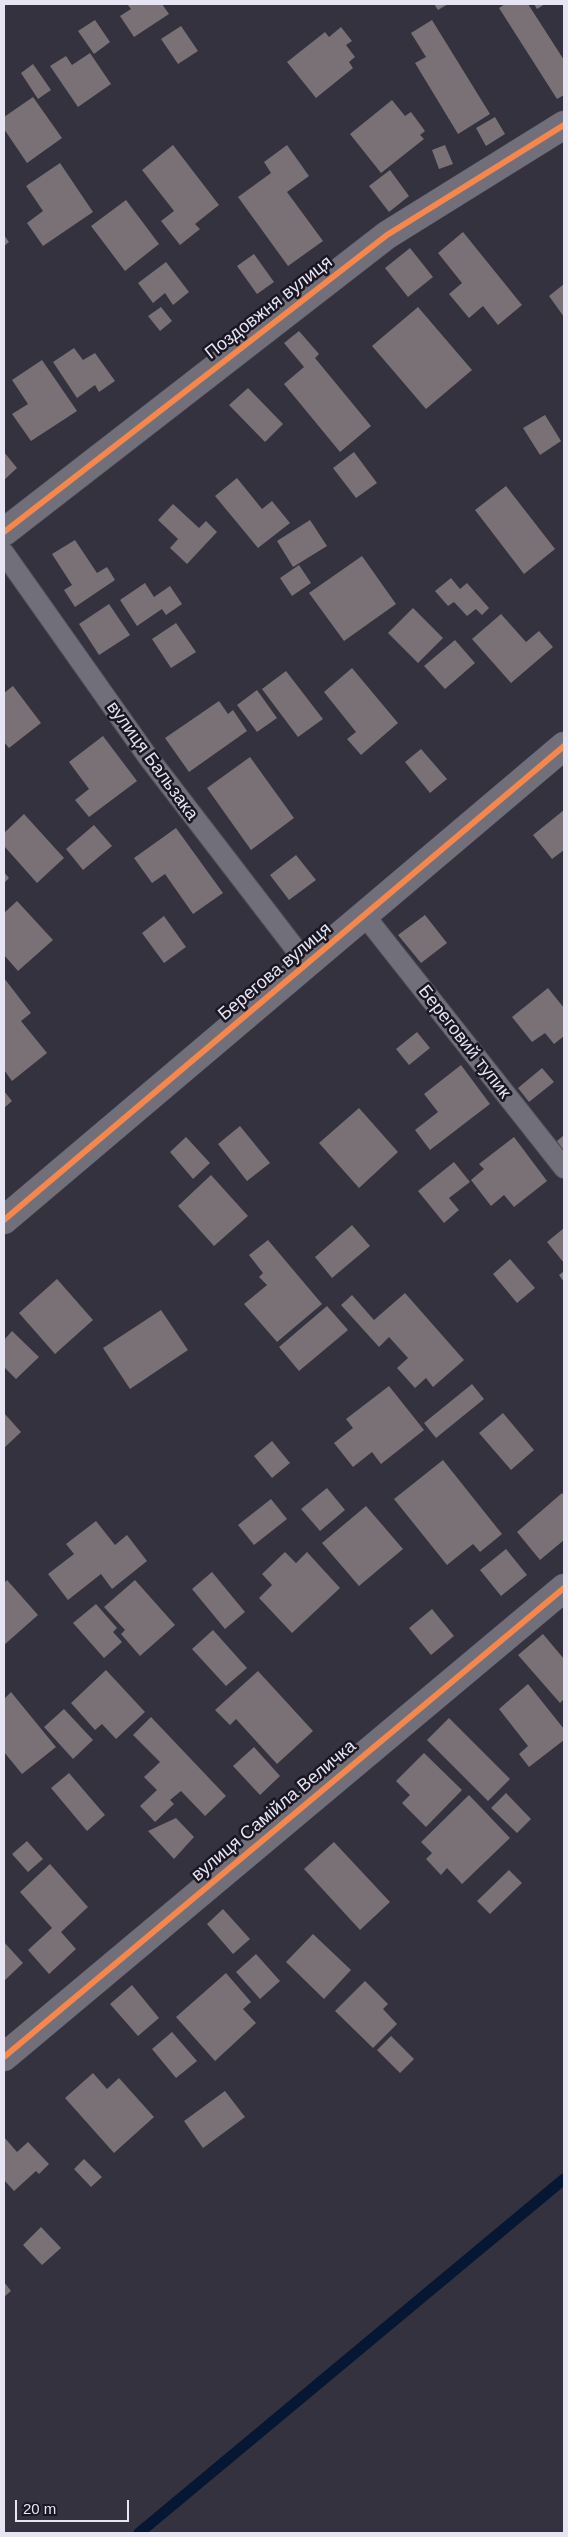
<!DOCTYPE html>
<meta charset="utf-8">
<style>
body{margin:0}
#map{position:relative;width:568px;height:2537px;overflow:hidden;background:#34323e;font-family:Arial,sans-serif}
canvas{display:block}
.frame{position:absolute;inset:0;border:5px solid #e7e4f4;pointer-events:none}
.scale{position:absolute;left:15px;top:2500px;width:114px;height:22px;box-sizing:border-box;border:2px solid #e7e4f4;border-top:0;padding-left:6px;font-size:15px;line-height:18px;white-space:nowrap;color:#e7e4f4;-webkit-text-stroke:4px #191722;paint-order:stroke}
</style>
<div id="map">
<canvas width="568" height="2537"></canvas>
<div class="frame"></div>
<div class="scale">20 m</div>
</div>
<script>
const g = document.querySelector('canvas').getContext('2d');
g.lineJoin = 'round';
function strokePath(path, color, width, dash) {
  g.strokeStyle = color;
  g.lineWidth = width;
  g.lineCap = dash ? 'butt' : 'round';
  g.setLineDash(dash || []);
  g.stroke(path);
}
function fill(path, color) {
  g.fillStyle = color;
  g.fill(path, 'evenodd');
}
function label(font, color, halo, rows, align = 'center') {
  g.font = font + ' Arial,sans-serif';
  g.lineWidth = 5;
  g.setLineDash([]);
  g.textBaseline = 'middle';
  g.strokeStyle = halo;
  g.fillStyle = color;
  for (const [text, x, y, turn = 0] of rows) {
    g.save();
    g.translate(x, y);
    g.rotate((+turn || 0) * Math.PI / 180);
    g.textAlign = isNaN(turn) ? turn : align;
    if (halo) g.strokeText(text, 0, 0);
    g.fillText(text, 0, 0);
    g.restore();
  }
}
const stream = new Path2D(`
 M 139,2533 L 564,2179`);
const building = new Path2D(`
 M 127,4 L 162,4 L 169,14 L 134,37 L 120,16 L 131,9 Z
 M 434,4 L 448,4 L 438,10 Z
 M 505,4 L 528,4 L 564,60 L 564,95 L 557,99 L 499,8 Z
 M 534,4 L 545,4 L 537,9 Z
 M 95,20 L 110,42 L 94,54 L 78,31 Z
 M 432,20 L 490,114 L 458,134 L 415,63 L 426,57 L 411,33 Z
 M 181,26 L 198,51 L 178,64 L 161,39 Z
 M 341,27 L 352,41 L 346,45 L 355,57 L 349,62 L 353,68 L 316,98 L 287,62 L 325,32 L 329,37 Z
 M 90,53 L 111,84 L 78,107 L 50,66 L 66,56 L 72,65 Z
 M 33,64 L 51,90 L 38,99 L 21,73 Z
 M 33,97 L 62,138 L 27,163 L 4,129 L 4,117 Z
 M 392,100 L 405,116 L 411,112 L 425,131 L 420,135 L 424,139 L 381,173 L 350,134 Z
 M 495,117 L 505,134 L 486,146 L 476,128 Z
 M 173,145 L 219,205 L 195,224 L 200,229 L 180,245 L 161,221 L 174,211 L 142,170 Z
 M 287,145 L 309,176 L 287,192 L 323,241 L 288,266 L 238,197 L 271,173 L 264,162 Z
 M 445,145 L 453,164 L 439,169 L 432,150 Z
 M 60,163 L 93,212 L 43,246 L 27,223 L 43,211 L 26,186 Z
 M 390,170 L 409,196 L 389,212 L 369,186 Z
 M 126,200 L 159,244 L 125,271 L 91,226 Z
 M 463,232 L 522,305 L 498,325 L 483,306 L 469,318 L 449,294 L 462,283 L 438,253 Z
 M 4,235 L 9,242 L 4,246 Z
 M 410,248 L 433,277 L 408,297 L 385,268 Z
 M 254,254 L 274,282 L 257,294 L 237,266 Z
 M 166,262 L 189,292 L 173,305 L 165,293 L 153,303 L 138,283 Z
 M 564,284 L 564,317 L 549,296 Z
 M 161,307 L 172,321 L 160,331 L 148,316 Z
 M 418,307 L 472,370 L 426,409 L 372,346 Z
 M 299,331 L 319,354 L 315,358 L 371,426 L 340,452 L 284,384 L 304,367 L 284,343 Z
 M 74,348 L 83,360 L 95,353 L 115,381 L 99,392 L 95,385 L 77,398 L 53,362 Z
 M 42,360 L 77,411 L 31,441 L 12,414 L 28,404 L 12,380 Z
 M 248,388 L 283,424 L 265,442 L 229,405 Z
 M 545,415 L 561,441 L 540,455 L 523,428 Z
 M 4,452 L 17,468 L 4,480 Z
 M 354,452 L 377,483 L 356,498 L 333,468 Z
 M 237,478 L 262,509 L 272,501 L 290,523 L 258,548 L 215,496 Z
 M 506,486 L 555,549 L 524,574 L 475,510 Z
 M 173,504 L 199,528 L 206,521 L 217,532 L 187,564 L 170,548 L 178,539 L 158,520 Z
 M 310,520 L 327,546 L 293,567 L 277,541 Z
 M 75,540 L 97,573 L 107,567 L 115,580 L 75,607 L 64,590 L 72,585 L 52,554 Z
 M 362,556 L 396,604 L 344,641 L 309,593 Z
 M 299,565 L 311,583 L 292,596 L 280,578 Z
 M 451,578 L 460,589 L 467,583 L 489,608 L 482,615 L 476,609 L 467,616 L 454,602 L 448,606 L 435,591 Z
 M 145,583 L 154,597 L 170,586 L 182,604 L 166,615 L 162,609 L 137,626 L 120,600 Z
 M 109,604 L 130,635 L 99,655 L 79,624 Z
 M 413,608 L 443,638 L 418,663 L 388,633 Z
 M 501,614 L 526,642 L 539,631 L 553,647 L 511,683 L 472,639 Z
 M 176,623 L 196,652 L 171,668 L 152,639 Z
 M 455,640 L 475,663 L 445,689 L 424,666 Z
 M 352,668 L 398,723 L 361,755 L 347,739 L 356,732 L 324,692 Z
 M 286,671 L 323,719 L 298,737 L 262,689 Z
 M 13,686 L 41,723 L 9,748 L 4,742 L 4,693 Z
 M 257,690 L 277,718 L 257,732 L 237,705 Z
 M 219,701 L 228,714 L 233,710 L 247,731 L 189,772 L 165,738 Z
 M 103,736 L 137,781 L 89,817 L 75,800 L 89,789 L 69,762 Z
 M 421,749 L 447,779 L 430,793 L 405,762 Z
 M 250,757 L 294,818 L 251,850 L 207,788 Z
 M 564,810 L 564,850 L 552,859 L 533,835 Z
 M 24,814 L 64,858 L 37,883 L 4,846 L 4,833 Z
 M 94,825 L 112,846 L 83,870 L 66,849 Z
 M 176,828 L 223,893 L 193,914 L 165,874 L 152,883 L 134,858 Z
 M 296,855 L 316,880 L 289,900 L 270,875 Z
 M 4,872 L 9,878 L 4,883 Z
 M 17,901 L 53,940 L 18,971 L 4,955 L 4,913 Z
 M 425,915 L 447,943 L 421,963 L 398,935 Z
 M 164,916 L 186,947 L 164,963 L 142,933 Z
 M 4,978 L 31,1013 L 21,1021 L 47,1053 L 12,1081 L 4,1070 Z
 M 548,988 L 564,1008 L 564,1036 L 554,1044 L 545,1033 L 532,1042 L 512,1017 Z
 M 417,1032 L 430,1048 L 409,1065 L 396,1049 Z
 M 461,1065 L 490,1104 L 430,1150 L 415,1130 L 438,1112 L 424,1094 Z
 M 542,1068 L 554,1082 L 529,1102 L 518,1088 Z
 M 4,1091 L 12,1101 L 4,1108 Z
 M 359,1108 L 398,1152 L 359,1188 L 319,1143 Z
 M 240,1126 L 270,1163 L 247,1181 L 218,1144 Z
 M 564,1135 L 564,1151 L 557,1141 Z
 M 186,1137 L 210,1163 L 193,1179 L 170,1152 Z
 M 514,1137 L 547,1181 L 514,1207 L 504,1195 L 491,1206 L 471,1180 L 484,1169 L 479,1164 Z
 M 454,1162 L 470,1182 L 449,1198 L 459,1210 L 444,1223 L 418,1191 Z
 M 211,1175 L 248,1216 L 214,1246 L 178,1206 Z
 M 352,1225 L 370,1246 L 332,1278 L 315,1257 Z
 M 564,1228 L 564,1263 L 547,1242 Z
 M 268,1240 L 322,1304 L 277,1342 L 244,1304 L 267,1285 L 259,1277 L 263,1273 L 249,1255 Z
 M 510,1259 L 535,1288 L 517,1303 L 493,1274 Z
 M 564,1271 L 564,1282 L 559,1275 Z
 M 57,1279 L 93,1320 L 55,1354 L 19,1313 Z
 M 405,1293 L 464,1360 L 433,1387 L 426,1378 L 415,1388 L 397,1368 L 408,1358 L 389,1337 L 379,1347 L 341,1305 L 352,1295 L 374,1320 Z
 M 327,1306 L 348,1330 L 299,1371 L 279,1347 Z
 M 161,1310 L 188,1350 L 130,1389 L 103,1348 Z
 M 12,1331 L 39,1357 L 16,1379 L 4,1367 L 4,1340 Z
 M 472,1384 L 484,1399 L 436,1438 L 424,1423 Z
 M 389,1386 L 424,1430 L 381,1464 L 372,1452 L 353,1467 L 334,1443 L 353,1428 L 346,1419 Z
 M 4,1413 L 21,1432 L 4,1448 Z
 M 503,1413 L 534,1450 L 511,1470 L 479,1433 Z
 M 272,1441 L 290,1463 L 272,1478 L 254,1456 Z
 M 443,1460 L 502,1534 L 480,1552 L 473,1544 L 447,1565 L 394,1499 Z
 M 327,1488 L 345,1510 L 320,1531 L 301,1509 Z
 M 562,1493 L 564,1496 L 564,1540 L 540,1560 L 517,1532 Z
 M 271,1499 L 287,1519 L 254,1545 L 238,1525 Z
 M 366,1506 L 403,1549 L 359,1586 L 322,1543 Z
 M 96,1521 L 115,1545 L 127,1535 L 147,1561 L 112,1589 L 101,1574 L 68,1600 L 48,1574 L 74,1554 L 66,1544 Z
 M 506,1549 L 527,1575 L 501,1596 L 480,1570 Z
 M 285,1552 L 296,1563 L 307,1552 L 340,1588 L 292,1633 L 259,1598 L 272,1585 L 262,1574 Z
 M 212,1572 L 245,1612 L 225,1629 L 192,1589 Z
 M 7,1580 L 38,1615 L 4,1645 L 4,1583 Z
 M 135,1580 L 175,1625 L 140,1656 L 121,1634 L 125,1630 L 104,1607 Z
 M 96,1604 L 117,1628 L 113,1632 L 122,1642 L 104,1658 L 73,1623 Z
 M 432,1609 L 454,1636 L 431,1655 L 409,1628 Z
 M 213,1630 L 247,1668 L 226,1686 L 192,1649 Z
 M 543,1634 L 564,1659 L 564,1699 L 560,1703 L 518,1655 Z
 M 106,1670 L 145,1712 L 116,1739 L 102,1724 L 95,1730 L 71,1703 Z
 M 258,1671 L 313,1731 L 277,1764 L 236,1719 L 230,1725 L 215,1710 Z
 M 528,1684 L 564,1729 L 564,1740 L 529,1767 L 519,1754 L 528,1746 L 499,1709 Z
 M 11,1692 L 56,1747 L 22,1774 L 4,1752 L 4,1699 Z
 M 64,1709 L 93,1740 L 73,1759 L 44,1727 Z
 M 151,1717 L 226,1796 L 205,1816 L 181,1791 L 170,1800 L 174,1804 L 155,1822 L 140,1806 L 157,1790 L 144,1777 L 160,1762 L 133,1735 Z
 M 449,1718 L 510,1779 L 488,1801 L 427,1740 Z
 M 254,1747 L 280,1776 L 260,1795 L 233,1766 Z
 M 424,1753 L 462,1790 L 426,1827 L 402,1803 L 410,1795 L 396,1781 Z
 M 69,1773 L 105,1815 L 87,1831 L 51,1788 Z
 M 506,1793 L 531,1819 L 517,1833 L 491,1808 Z
 M 469,1795 L 510,1838 L 462,1884 L 447,1868 L 441,1875 L 426,1859 L 432,1853 L 421,1842 Z
 M 176,1818 L 194,1837 L 174,1859 L 148,1831 Z
 M 27,1841 L 43,1859 L 28,1872 L 12,1854 Z
 M 334,1842 L 390,1902 L 360,1930 L 304,1869 Z
 M 50,1864 L 88,1907 L 61,1932 L 76,1949 L 49,1974 L 28,1950 L 52,1928 L 20,1892 Z
 M 509,1870 L 522,1883 L 490,1914 L 477,1901 Z
 M 223,1909 L 250,1939 L 233,1954 L 207,1924 Z
 M 313,1934 L 351,1970 L 324,1999 L 286,1962 Z
 M 4,1942 L 23,1963 L 4,1981 Z
 M 256,1954 L 280,1981 L 260,1999 L 236,1972 Z
 M 226,1973 L 251,2002 L 243,2009 L 256,2023 L 215,2061 L 176,2017 Z
 M 365,1981 L 388,2004 L 383,2009 L 397,2024 L 373,2048 L 335,2011 Z
 M 132,1985 L 159,2018 L 138,2036 L 110,2004 Z
 M 172,2032 L 197,2061 L 176,2078 L 152,2049 Z
 M 391,2036 L 414,2059 L 400,2073 L 377,2050 Z
 M 93,2073 L 107,2089 L 119,2078 L 154,2117 L 114,2153 L 65,2098 Z
 M 225,2091 L 245,2117 L 203,2148 L 184,2121 Z
 M 4,2137 L 17,2152 L 28,2142 L 49,2164 L 39,2174 L 36,2171 L 14,2191 L 4,2180 Z
 M 84,2159 L 102,2177 L 91,2187 L 74,2169 Z
 M 41,2227 L 61,2248 L 42,2265 L 23,2245 Z
 M 4,2282 L 11,2291 L 4,2297 Z`);
const lane = new Path2D(`
 M 4,553 L 148,757 L 307,964
 M 365,916 L 564,1168`);
const street = new Path2D(`
 M 4,532 L 387,235 L 564,125
 M 4,2057 L 564,1588`);
const secondary = new Path2D(`
 M 4,1220 L 564,746`);
const cycleway = new Path2D(`
 M 4,532 L 387,235 L 564,125
 M 4,1220 L 564,746
 M 4,2057 L 564,1588`);
const streetNames = [
 ["Поздовжня вулиця",269,308,-38],
 ["вулиця Бальзака",152,761,54],
 ["Берегова вулиця",275,972,-40],
 ["Береговий тупик",464,1042,52],
 ["вулиця Самійла Величка",274,1811,-40]
];
strokePath(stream, '#051732', 11);
fill(building, '#797176');
strokePath(lane, '#514f5a', 22);
strokePath(street, '#514f5a', 29);
strokePath(secondary, '#514f5a', 29);
strokePath(lane, '#716f7a', 20);
strokePath(street, '#716f7a', 28);
strokePath(secondary, '#716f7a', 28);
strokePath(cycleway, '#f5874c', 6);
label('18px', '#e7e4f4', '#191722', streetNames);
</script>
